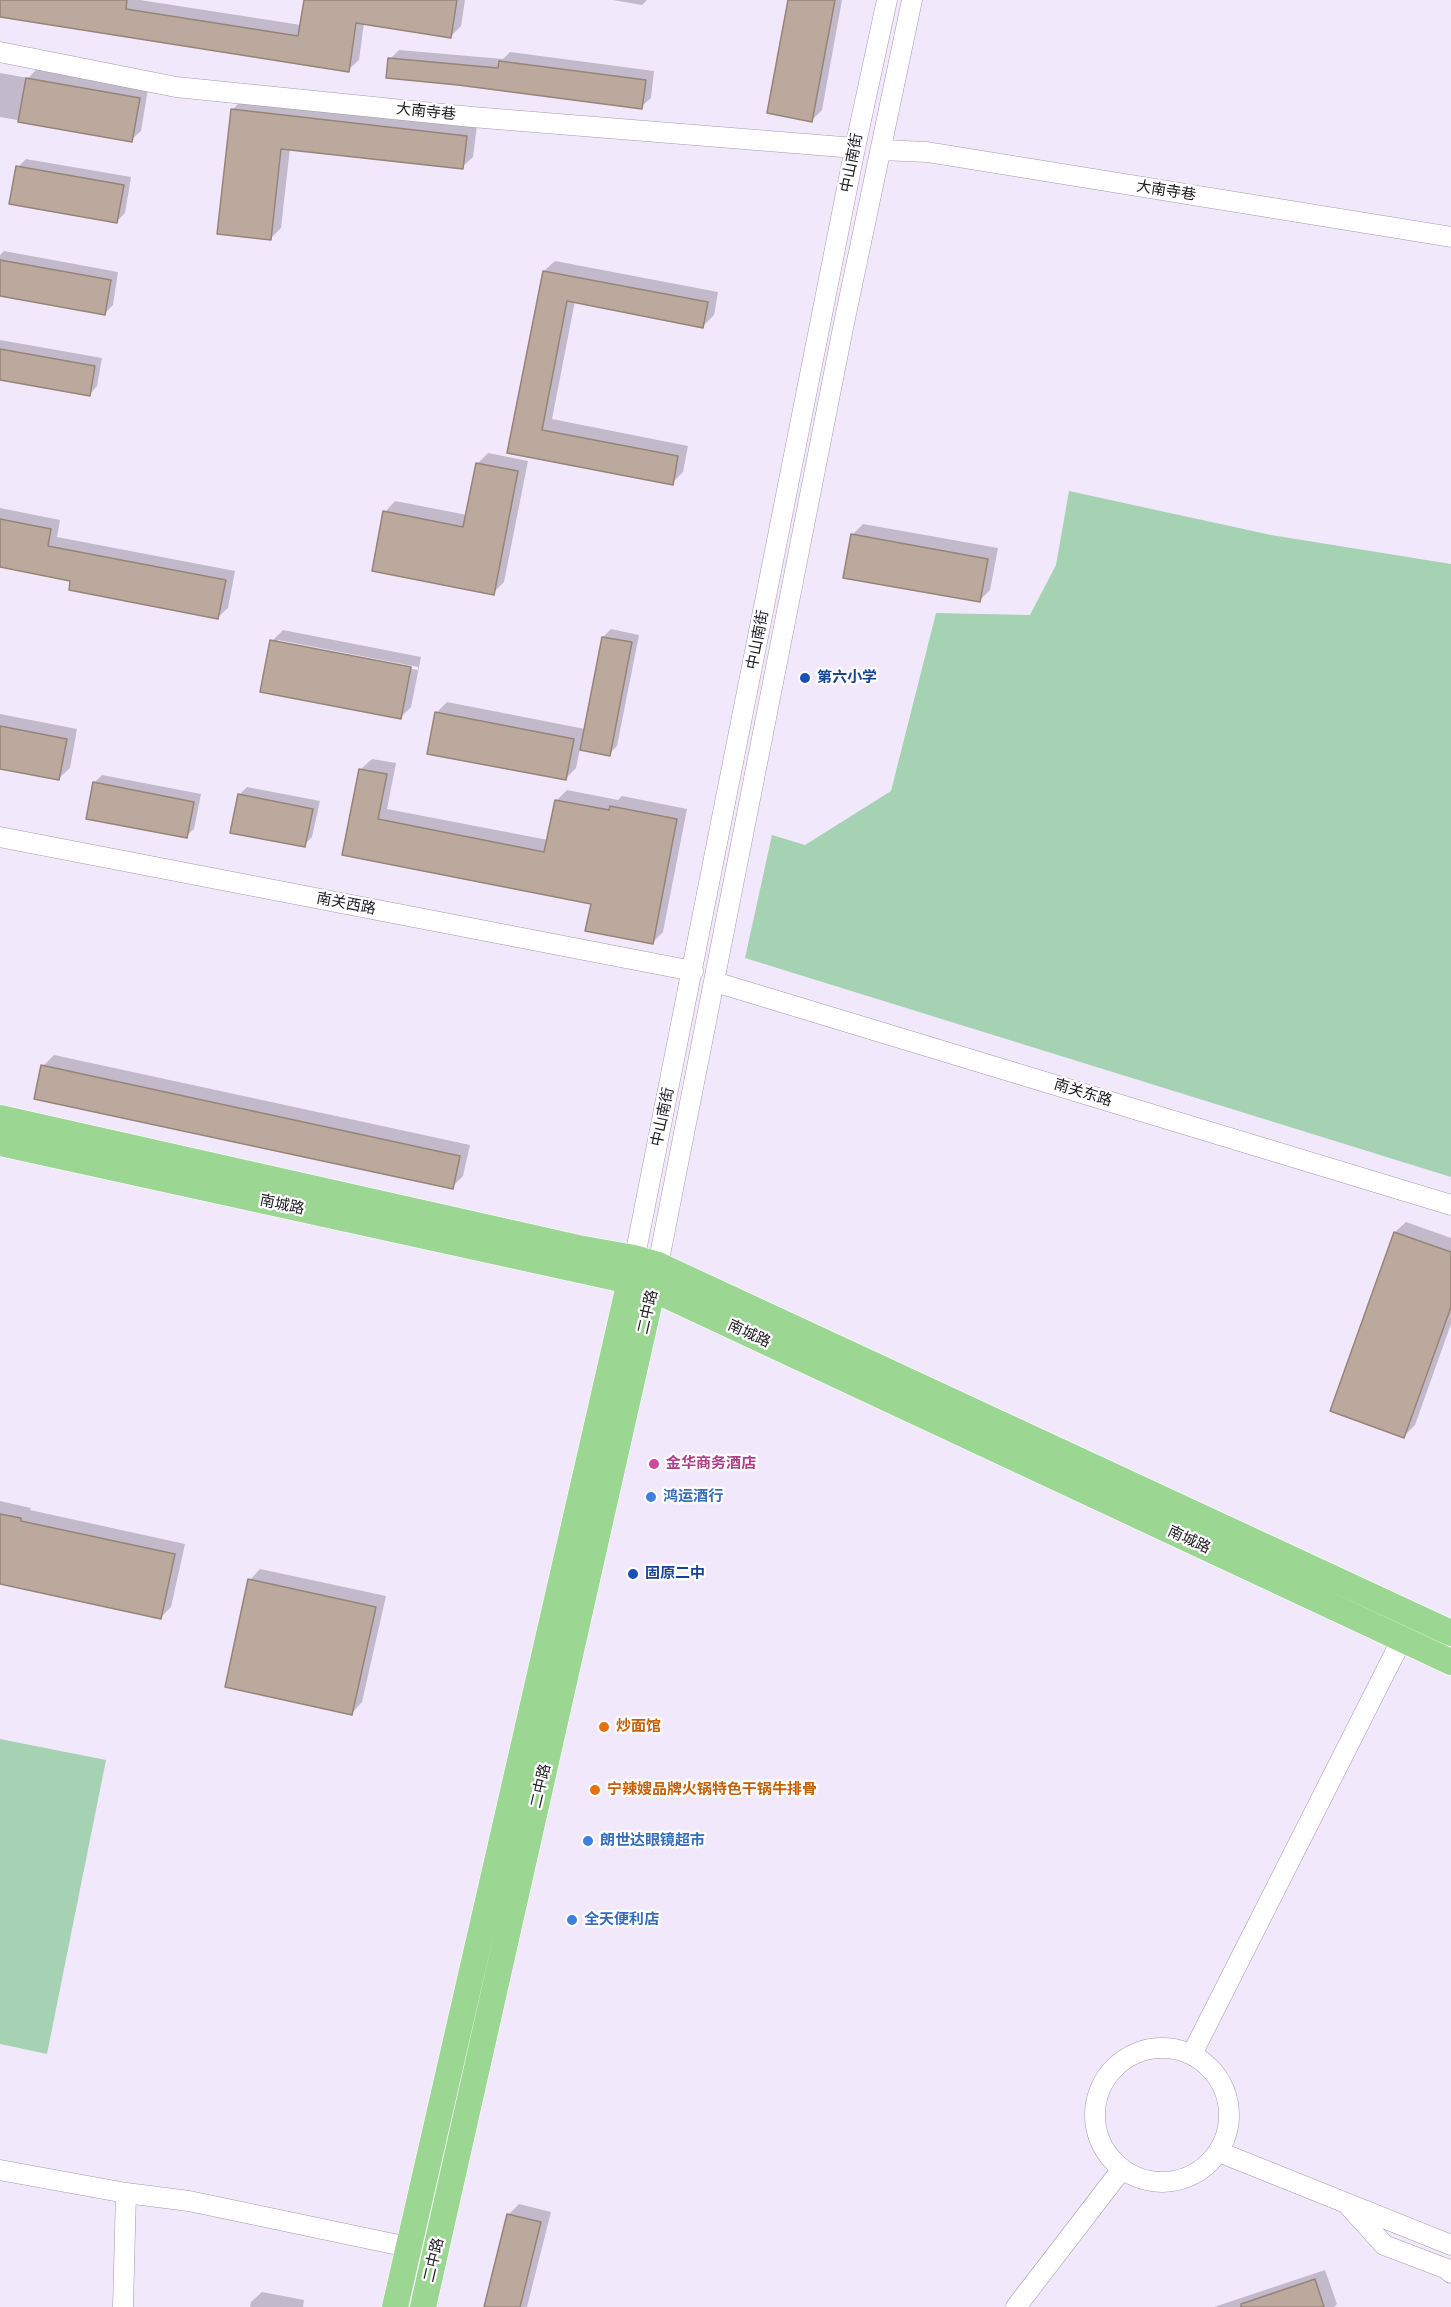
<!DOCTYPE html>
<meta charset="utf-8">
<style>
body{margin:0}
canvas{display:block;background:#f2e8fc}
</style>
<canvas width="1451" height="2307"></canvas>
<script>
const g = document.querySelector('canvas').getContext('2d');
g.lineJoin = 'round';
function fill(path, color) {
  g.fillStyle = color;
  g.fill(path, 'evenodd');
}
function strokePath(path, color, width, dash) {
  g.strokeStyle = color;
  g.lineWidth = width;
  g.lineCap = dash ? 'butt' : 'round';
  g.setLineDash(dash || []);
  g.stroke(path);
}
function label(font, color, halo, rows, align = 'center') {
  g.font = font + ' "PT Sans","Noto Sans SC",sans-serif';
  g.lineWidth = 4.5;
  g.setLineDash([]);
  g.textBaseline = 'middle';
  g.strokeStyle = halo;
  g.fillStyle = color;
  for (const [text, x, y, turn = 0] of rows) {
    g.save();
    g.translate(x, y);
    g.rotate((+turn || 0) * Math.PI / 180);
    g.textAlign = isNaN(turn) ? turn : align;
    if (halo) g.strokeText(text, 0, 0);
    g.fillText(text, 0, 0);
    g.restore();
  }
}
const green = new Path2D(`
 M 1069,491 L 1271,535 L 1451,564 L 1451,1177 L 745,958 L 772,835 L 805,845 L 891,791 L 936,613 L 1030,615 L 1056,565 Z
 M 0,1739 L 106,1760 L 47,2054 L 0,2044 Z`);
const shadow = new Path2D(`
 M 0,0 L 140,0 L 301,25 L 305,0 L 465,0 L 461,26 L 451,36 L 364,23 L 359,60 L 348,70 L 0,15 Z
 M 613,0 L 647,0 L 642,5 Z
 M 789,0 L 842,0 L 822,110 L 812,120 Z
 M 399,50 L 503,59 L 510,52 L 654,71 L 651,98 L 641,107 L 390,59 Z
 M 37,69 L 148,89 L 141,131 L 131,140 L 0,117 L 0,73 L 28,78 Z
 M 243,99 L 477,125 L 473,157 L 462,167 L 290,148 L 281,228 L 270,239 L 232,110 Z
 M 26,159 L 131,177 L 125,213 L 117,221 L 18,167 Z
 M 4,251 L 118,272 L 113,305 L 105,313 L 0,294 L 0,255 Z
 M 555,261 L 718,292 L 714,315 L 703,326 L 575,301 L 552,419 L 688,446 L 683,472 L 672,483 L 509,452 L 544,271 Z
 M 0,340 L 102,358 L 97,386 L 90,394 L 0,378 Z
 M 488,453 L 528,461 L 504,582 L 493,593 L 385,512 L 395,501 L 467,515 L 477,464 Z
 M 0,508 L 60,520 L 57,537 L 235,571 L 228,608 L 218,617 L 72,579 L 0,566 Z
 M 863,524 L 998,548 L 990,590 L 979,601 L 852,535 Z
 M 611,629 L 639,635 L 617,746 L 609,754 L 580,749 L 576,768 L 565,779 L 436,713 L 447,702 L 585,729 L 603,637 Z
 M 283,630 L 421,657 L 411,707 L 400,718 L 272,641 ZM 278,640 L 418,667 L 418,670 L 278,643 Z
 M 0,714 L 77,729 L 70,768 L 59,778 L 0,767 Z
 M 372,759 L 396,763 L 387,809 L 548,840 L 556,801 L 567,790 L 618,800 L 622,796 L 687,809 L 663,932 L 652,943 L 593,902 L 344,854 L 361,769 Z
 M 102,775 L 201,794 L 194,829 L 186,836 L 94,783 Z
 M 247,787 L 320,801 L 312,837 L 304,845 L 239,795 Z
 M 54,1055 L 470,1145 L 463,1176 L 452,1187 L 43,1066 Z
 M 1406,1222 L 1451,1238 L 1451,1324 L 1415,1425 L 1404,1436 L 1395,1232 Z
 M 0,1501 L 31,1508 L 30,1510 L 185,1544 L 171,1607 L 160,1618 L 0,1583 Z
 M 260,1569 L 386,1596 L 362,1702 L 352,1713 L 250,1580 Z
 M 519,2204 L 551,2212 L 527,2307 L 485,2307 L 508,2215 Z
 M 1325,2270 L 1337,2304 L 1334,2307 L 1214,2307 Z
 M 262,2292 L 304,2300 L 303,2307 L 250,2307 L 251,2302 Z`);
const building = new Path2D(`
 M 0,0 L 127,0 L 126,9 L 298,36 L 304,0 L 457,0 L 451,38 L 356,23 L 349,72 L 0,17 Z
 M 788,0 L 835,0 L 812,122 L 767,113 Z
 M 388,58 L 498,68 L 499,61 L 646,80 L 642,109 L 458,85 L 386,78 Z
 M 26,78 L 140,98 L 132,142 L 18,122 Z
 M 231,109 L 467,136 L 463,169 L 281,149 L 271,240 L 217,234 Z
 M 16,166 L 124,185 L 117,223 L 9,204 Z
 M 0,260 L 111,280 L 105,315 L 0,296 Z
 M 543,271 L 708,302 L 703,328 L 567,301 L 542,430 L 678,456 L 673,485 L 507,453 Z
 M 0,349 L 95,366 L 90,396 L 0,380 Z
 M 476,463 L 518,471 L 494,595 L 372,571 L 383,511 L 463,527 Z
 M 0,519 L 51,529 L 48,546 L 226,580 L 218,619 L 69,590 L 70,581 L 0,567 Z
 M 851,534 L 988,559 L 980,602 L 843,578 Z
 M 602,637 L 632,642 L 610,756 L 580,750 Z
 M 270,640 L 411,667 L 401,719 L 260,692 Z
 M 435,712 L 574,739 L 566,780 L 427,754 Z
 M 0,726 L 67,739 L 59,780 L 0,769 Z
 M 359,769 L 387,774 L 378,819 L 544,852 L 555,800 L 609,810 L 610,806 L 677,819 L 653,944 L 585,931 L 591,904 L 342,855 Z
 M 93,782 L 194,802 L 187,838 L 86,819 Z
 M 238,794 L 313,809 L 305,847 L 230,833 Z
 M 41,1065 L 460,1156 L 453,1189 L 34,1099 Z
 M 1394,1232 L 1451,1252 L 1451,1307 L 1404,1438 L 1330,1411 Z
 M 0,1514 L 21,1518 L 21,1521 L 175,1554 L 161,1619 L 0,1584 Z
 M 248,1579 L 376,1607 L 352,1715 L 225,1687 Z
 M 507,2214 L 541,2222 L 520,2307 L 484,2307 Z
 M 1315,2279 L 1324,2307 L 1241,2307 L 1241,2304 Z`);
const minor = new Path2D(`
 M 0,52 L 176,87 L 472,117 L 855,148
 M 881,150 L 927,152 L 1451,237
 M 0,837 L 693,971
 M 715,982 L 1451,1205
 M 658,1265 L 843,328 L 912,0
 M 632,1271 L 855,148 L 887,0
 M1095 2115a67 67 0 1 1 134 0a67 67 0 1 1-134 0Z
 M 1192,2054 L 1402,1639 L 1409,1630
 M 1219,2152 L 1451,2245
 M 0,2170 L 126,2193 L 189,2201 L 408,2247
 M 1348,2205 L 1384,2245 L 1447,2269 L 1451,2273
 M 123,2307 L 126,2193
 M 1016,2307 L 1122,2169`);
const major = new Path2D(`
 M 0,1118 L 578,1248 L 634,1258 L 658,1265 L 1451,1633
 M 0,1143 L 630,1281 L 653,1289 L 1451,1662
 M 395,2307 L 630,1281
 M 423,2307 L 656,1274`);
const markers = [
 [805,678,6,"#1a4fb4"],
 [654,1464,6,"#d1479c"],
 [651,1497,6,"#3f7fe0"],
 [633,1574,6,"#1a4fb4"],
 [604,1727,6,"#e8710a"],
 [595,1790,6,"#e8710a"],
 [588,1841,6,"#3f7fe0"],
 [572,1920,6,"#3f7fe0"]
];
const streetNames = [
 ["大南寺巷",426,112,6],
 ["中山南街",852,163,-79],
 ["大南寺巷",1166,191,9],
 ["中山南街",758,640,-79],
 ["南关西路",346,904,11],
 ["南关东路",1083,1093,17],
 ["中山南街",663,1117,-78],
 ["南城路",282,1205,12],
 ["二中路",648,1312,-77],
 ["南城路",749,1334,25],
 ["南城路",1189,1540,25],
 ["二中路",541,1786,-77],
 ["二中路",434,2260,-77]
];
const transitNames = [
 ["第六小学",817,678],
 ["固原二中",645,1574]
];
const hotelNames = [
 ["金华商务酒店",666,1464]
];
const shopNames = [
 ["鸿运酒行",663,1497],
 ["朗世达眼镜超市",600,1841],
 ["全天便利店",584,1920]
];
const foodNames = [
 ["炒面馆",616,1727],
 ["宁辣嫂品牌火锅特色干锅牛排骨",607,1790]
];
fill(green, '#a6d2b4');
fill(shadow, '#0003');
fill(building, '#bca99e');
strokePath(building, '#968479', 1.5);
strokePath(minor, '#a399ab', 21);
strokePath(major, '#fff', 27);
strokePath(minor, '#fff', 20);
strokePath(major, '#9bd692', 26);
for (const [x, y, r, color] of markers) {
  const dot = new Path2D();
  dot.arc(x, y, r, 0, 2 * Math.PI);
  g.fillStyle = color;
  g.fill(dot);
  strokePath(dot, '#fff', 2);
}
label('15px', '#1c191f', '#fff', streetNames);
label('bold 15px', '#164399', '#fff', transitNames, 'left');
label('bold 15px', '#b23c85', '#fff', hotelNames, 'left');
label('bold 15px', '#366cbe', '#fff', shopNames, 'left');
label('bold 15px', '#c56008', '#fff', foodNames, 'left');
</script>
